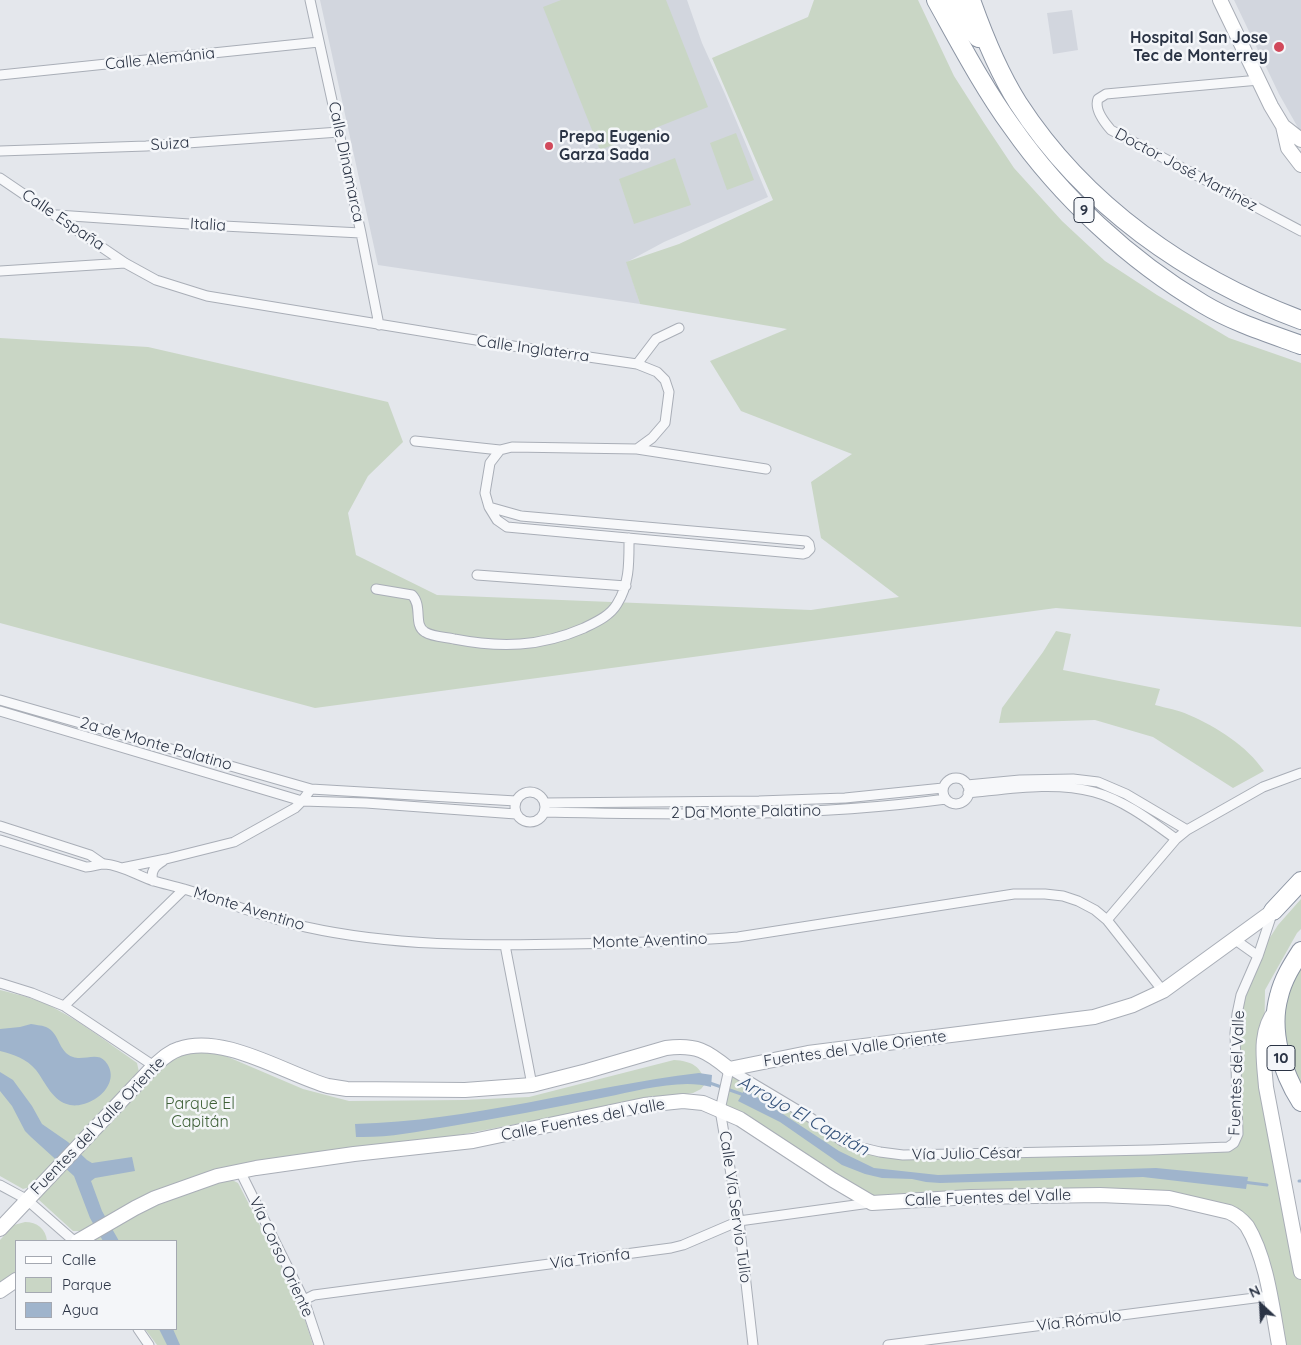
<!DOCTYPE html>
<meta charset="utf-8">
<style>
body{margin:0}
#map{position:relative;width:1301px;height:1345px;overflow:hidden;background:#e4e7ec;font-family:Quicksand,sans-serif}
canvas{display:block}
.legend{position:absolute;left:15px;top:1240px;width:162px;height:90px;box-sizing:border-box;background:#f4f6f9;border:1px solid #a4a8b1;margin:0;padding:6px 9px;list-style:none;font-size:15px;color:#2b3445}
.legend li{display:flex;align-items:center;gap:10px;height:25px}
.legend b{width:25px;border:1px solid #a4a8b1}
.north{position:absolute;left:1236px;top:1280px;width:50px;height:50px;-webkit-text-stroke:4px #f4f6f9;paint-order:stroke;rotate:335deg;font-size:14px;font-weight:700;line-height:20px;text-align:center;color:#2b3445}
.north::after{content:'';display:block;margin:auto;width:18px;height:22px;background:#2b3445;clip-path:polygon(50% 0,100% 100%,50% 72%,0 100%)}
</style>
<div id="map">
<canvas width="1301" height="1345"></canvas>
<ul class="legend">
<li><b style="height:6px;background:#fff"></b>Calle</li>
<li><b style="height:14px;background:#c9d6c5"></b>Parque</li>
<li><b style="height:14px;background:#9fb4cc"></b>Agua</li>
</ul>
<div class="north">N</div>
</div>
<script>
const g = document.querySelector('canvas').getContext('2d');
g.lineJoin = 'round';
function fill(path, color) {
  g.fillStyle = color;
  g.fill(path, 'evenodd');
}
function strokePath(path, color, width, dash) {
  g.strokeStyle = color;
  g.lineWidth = width;
  g.lineCap = dash ? 'butt' : 'round';
  g.setLineDash(dash || []);
  g.stroke(path);
}
function label(font, color, halo, rows, align = 'center') {
  g.font = font + ' Quicksand,sans-serif';
  g.lineWidth = 5;
  g.setLineDash([]);
  g.textBaseline = 'middle';
  g.strokeStyle = halo;
  g.fillStyle = color;
  for (const [text, x, y, turn = 0] of rows) {
    g.save();
    g.translate(x, y);
    g.rotate((+turn || 0) * Math.PI / 180);
    g.textAlign = isNaN(turn) ? turn : align;
    if (halo) g.strokeText(text, 0, 0);
    g.fillText(text, 0, 0);
    g.restore();
  }
}
const built = new Path2D(`
 M 320,0 L 687,0 L 702,43 L 725,94 L 768,197 L 664,242 L 627,262 L 640,304 L 378,265 Z
 M 1234,0 L 1301,0 L 1301,133 L 1279,94 Z
 M 1072,10 L 1078,50 L 1053,54 L 1047,13 Z`);
const green = new Path2D(`
 M 561,0 L 666,0 L 708,107 L 600,150 L 543,7 Z
 M 814,0 L 918,0 L 954,76 L 984,123 L 1014,168 L 1062,221 L 1105,261 L 1157,295 L 1229,338 L 1301,363 L 1301,627 L 1056,608 L 315,708 L 0,623 L 0,338 L 148,347 L 388,402 L 403,442 L 368,476 L 348,513 L 356,555 L 437,595 L 811,610 L 899,597 L 821,538 L 811,482 L 852,454 L 741,411 L 710,361 L 787,329 L 640,304 L 626,262 L 679,244 L 773,200 L 712,58 L 808,17 Z
 M 736,133 L 754,180 L 727,190 L 710,143 Z
 M 675,158 L 691,205 L 634,224 L 619,179 Z
 M 1056,631 L 1071,634 L 1063,670 L 1160,689 L 1155,705 C 1166,708 1179,710 1189,715 C 1217,727 1247,746 1264,771 L 1233,788 L 1153,737 L 1095,720 L 999,723 L 1002,708 L 1043,652 Z
 M 1301,899 L 1301,929 L 1297,933 L 1265,990 L 1264,1060 L 1301,1272 L 1301,1345 L 1278,1345 L 1258,1250 L 1229,1212 L 1169,1198 L 872,1203 L 720,1110 L 729,1069 L 842,1141 L 880,1152 L 1228,1147 L 1238,1134 L 1237,1104 L 1241,1061 L 1235,1033 L 1241,995 L 1258,956 L 1278,925 Z
 M 1301,957 L 1301,1094 L 1282,1046 L 1285,987 Z
 M 0,990 C 19,995 39,999 56,1009 C 84,1024 110,1044 137,1063 L 139,1072 L 30,1187 L 23,1189 L 0,1176 Z
 M 210,1051 L 228,1057 L 303,1089 L 349,1101 L 463,1100 L 529,1097 L 674,1060 C 691,1061 702,1066 705,1084 L 701,1089 L 693,1093 L 642,1100 L 454,1136 L 317,1152 L 276,1159 L 146,1197 L 80,1231 L 73,1231 L 39,1200 L 38,1194 L 170,1060 L 184,1053 Z
 M 228,1178 L 238,1183 L 299,1301 L 313,1345 L 157,1345 L 145,1329 L 176,1329 L 176,1241 L 88,1241 L 150,1204 Z
 M 25,1222 C 37,1222 46,1229 47,1241 L 16,1241 L 16,1274 L 0,1285 L 0,1240 L 14,1225 Z`);
const water = new Path2D(`
 M 31,1024 C 35,1025 41,1025 46,1027 C 60,1033 58,1052 73,1057 C 83,1061 97,1052 105,1061 C 124,1083 92,1109 70,1105 C 52,1101 46,1083 36,1070 C 27,1059 13,1054 0,1051 L 0,1029 L 20,1027 Z
 M 0,1072 L 13,1080 L 32,1106 L 42,1124 L 68,1142 L 87,1160 L 92,1163 L 132,1157 L 135,1171 L 95,1178 L 91,1181 L 102,1211 L 119,1241 L 103,1241 L 90,1218 L 74,1176 L 31,1137 L 25,1131 L 12,1106 L 0,1091 Z
 M 699,1073 L 712,1075 L 711,1087 C 682,1078 636,1091 606,1097 C 553,1108 500,1118 446,1127 C 416,1132 386,1138 356,1137 L 355,1124 C 471,1121 584,1087 699,1073 Z
 M 745,1089 L 839,1151 L 874,1168 L 938,1175 L 1156,1168 L 1248,1177 L 1246,1189 L 1143,1177 L 940,1183 L 926,1182 L 912,1179 L 882,1178 L 865,1174 L 842,1165 L 780,1122 L 738,1101 Z
 M 159,1329 L 173,1329 L 180,1345 L 167,1345 Z`);
const stream = new Path2D(`
 M 707,1082 L 744,1095
 M 1299,1181 L 1301,1181
 M 1243,1182 L 1267,1185`);
const street = new Path2D(`
 M 310,0 L 361,233 L 379,325
 M 0,75 L 319,42
 M 1259,80 L 1106,94 L 1098,99 C 1094,109 1104,122 1111,130 L 1301,231
 M 0,151 L 146,146 L 339,132
 M 0,178 L 125,263 L 156,280 L 207,296 L 506,345 L 637,364 L 657,372 L 665,380 L 669,392 L 665,423 L 652,438 L 637,449 L 512,447 L 500,450 L 490,463 L 485,493 L 489,507 L 521,516 L 806,541 L 809,544 L 810,549 L 806,553 L 803,554 L 507,527 L 497,520 L 489,507
 M 57,215 L 204,225 L 361,233
 M 0,271 L 125,263
 M 637,364 L 656,339 L 679,328
 M 415,441 L 500,450
 M 637,449 L 766,469
 M 477,575 L 626,586
 M 376,589 L 412,595 C 423,606 413,625 425,632 C 433,637 445,637 454,639 C 501,648 540,647 584,628 C 596,622 610,616 617,604 C 630,584 629,560 629,538
 M 0,700 L 311,789 L 516,801
 M 0,711 L 302,801 L 366,803 L 516,814
 M943 791a13 13 0 1 1 26 0a13 13 0 1 1-26 0Z
 M 967,785 L 1020,780 L 1073,779 L 1098,782 L 1126,794 L 1187,830
 M515 807a15 15 0 1 1 30 0a15 15 0 1 1-30 0Z
 M 968,793 C 1009,789 1054,781 1094,792 C 1124,800 1151,821 1176,839
 M 545,803 L 759,801 L 845,798 L 943,788
 M 545,812 C 679,815 813,817 946,799
 M 0,826 L 90,855 L 103,864
 M 0,840 L 86,867 C 93,867 98,864 105,864 C 122,865 138,876 154,881 C 164,884 174,886 184,889 C 225,901 264,918 306,927 C 392,946 481,946 569,944 C 625,943 682,942 738,937 L 1014,894 L 1045,894 L 1063,896 L 1078,901 L 1095,910 L 1107,920 L 1163,991
 M 122,868 L 166,859 L 234,842 L 295,808 L 302,801 L 311,789
 M 153,881 C 150,871 155,866 163,861
 M 1107,920 L 1176,839 L 1187,830 L 1263,787 L 1301,773
 M 1234,939 L 1258,956
 M 505,945 L 532,1085
 M 0,983 L 32,993 L 64,1006 L 154,1066
 M 64,1006 L 184,889
 M 240,1171 L 304,1300 L 319,1345
 M 0,1185 L 26,1199 L 74,1241
 M 304,1300 L 314,1295 L 671,1248 L 683,1245 L 739,1221 L 870,1203
 M 138,1329 L 149,1345
 M 753,1345 L 739,1221 L 720,1110 L 729,1069 L 811,1118 L 842,1141 L 859,1147 L 880,1152 L 903,1155 L 1150,1150 L 1228,1147 L 1234,1143 L 1238,1134 L 1235,1033 L 1237,1014 L 1241,995 L 1258,956 L 1273,911
 M 888,1345 L 1270,1296`);
const secondary = new Path2D(`
 M 1220,0 L 1271,106 L 1283,126 L 1301,140
 M 1283,126 L 1288,148 L 1301,165
 M 1276,1010 C 1258,1032 1264,1060 1266,1087 L 1301,1272
 M 0,1229 L 154,1066 C 162,1059 169,1052 179,1049 C 223,1033 286,1074 328,1086 C 334,1087 341,1088 347,1089 L 465,1090 L 532,1085 L 587,1071 L 666,1048 C 696,1044 707,1051 729,1069 L 808,1053 L 1094,1017 L 1133,1005 L 1163,991 L 1273,911
 M 78,1241 L 135,1208 L 155,1198 L 217,1176 L 256,1168 L 354,1154 L 473,1141 L 644,1105 L 683,1101 L 703,1103 L 740,1119 L 833,1180 L 872,1203 L 971,1197 L 1100,1195 L 1169,1198 L 1229,1212 C 1236,1215 1242,1220 1247,1226 C 1267,1259 1272,1307 1279,1345
 M 0,1291 L 16,1280`);
const highway = new Path2D(`
 M 936,0 C 960,43 983,87 1012,127 C 1061,197 1129,260 1203,304 C 1233,322 1268,333 1301,345
 M 954,0 L 958,9 L 978,38
 M 971,0 C 983,34 999,73 1018,103 C 1084,205 1188,278 1301,320
 M 1273,911 L 1301,881
 M 1301,951 C 1292,965 1283,979 1279,996 C 1269,1031 1282,1072 1301,1102`);
const markers = [
 [1279,47,6,"#d1495b"],
 [549,146,5,"#d1495b"]
];
const shields = [
 [1084,210,20],
 [1281,1058,28]
];
const shieldNames = [
 ["9",1084,210],
 ["10",1281,1058]
];
const poiNames = [
 ["Hospital San Jose",1268,38],
 ["Tec de Monterrey",1268,56],
 ["Prepa Eugenio",559,137,"left"],
 ["Garza Sada",559,155,"left"]
];
const streetNames = [
 ["Calle Alemánia",160,59,-6],
 ["Suiza",170,144,-4],
 ["Calle Dinamarca",346,162,78],
 ["Doctor José Martínez",1186,170,28],
 ["Calle España",63,220,34],
 ["Italia",208,225,3],
 ["Calle Inglaterra",533,349,8],
 ["2a de Monte Palatino",156,744,16],
 ["2 Da Monte Palatino",746,812,-1],
 ["Monte Aventino",249,909,17],
 ["Monte Aventino",650,941,-2],
 ["Fuentes del Valle Oriente",855,1049,-8],
 ["Fuentes del Valle",1237,1073,-88],
 ["Calle Fuentes del Valle",583,1120,-11],
 ["Fuentes del Valle Oriente",98,1126,-46],
 ["Vía Julio César",967,1154,-1],
 ["Calle Fuentes del Valle",988,1198,-2],
 ["Calle Vía Servio Tulio",735,1207,82],
 ["Vía Corso Oriente",281,1257,65],
 ["Vía Trionfa",590,1259,-7],
 ["Vía Rómulo",1079,1321,-7]
];
const parkNames = [
 ["Parque El",200,1104],
 ["Capitán",200,1122]
];
const waterNames = [
 ["Arroyo El Capitán",803,1116,29]
];
fill(built, '#d2d6de');
fill(green, '#c9d6c5');
fill(water, '#9fb4cc');
strokePath(stream, '#9fb4cc', 3);
strokePath(street, '#a9aeb7', 11);
strokePath(secondary, '#a9aeb7', 16);
strokePath(highway, '#8b94a3', 20);
strokePath(street, '#f7f8fa', 9);
strokePath(secondary, '#fff', 14);
strokePath(highway, '#fff', 18);
for (const [x, y, r, color] of markers) {
  const dot = new Path2D();
  dot.arc(x, y, r, 0, 2 * Math.PI);
  g.fillStyle = color;
  g.fill(dot);
  strokePath(dot, '#f4f6f9', 2);
}
for (const [x, y, w] of shields) {
  const box = new Path2D();
  box.roundRect(x - w / 2, y - 12.5, w, 25, 4);
  g.fillStyle = '#f4f6f9';
  g.fill(box);
  strokePath(box, '#2b3445', 1);
}
label('bold 15px', '#2b3445', null, shieldNames);
label('bold 16px', '#2b3445', '#f4f6f9', poiNames, 'right');
label('16px', '#2b3445', '#f4f6f9', streetNames);
label('16px', '#3f6138', '#f4f6f9', parkNames);
label('italic 18px', '#34527a', '#f4f6f9', waterNames);
</script>
